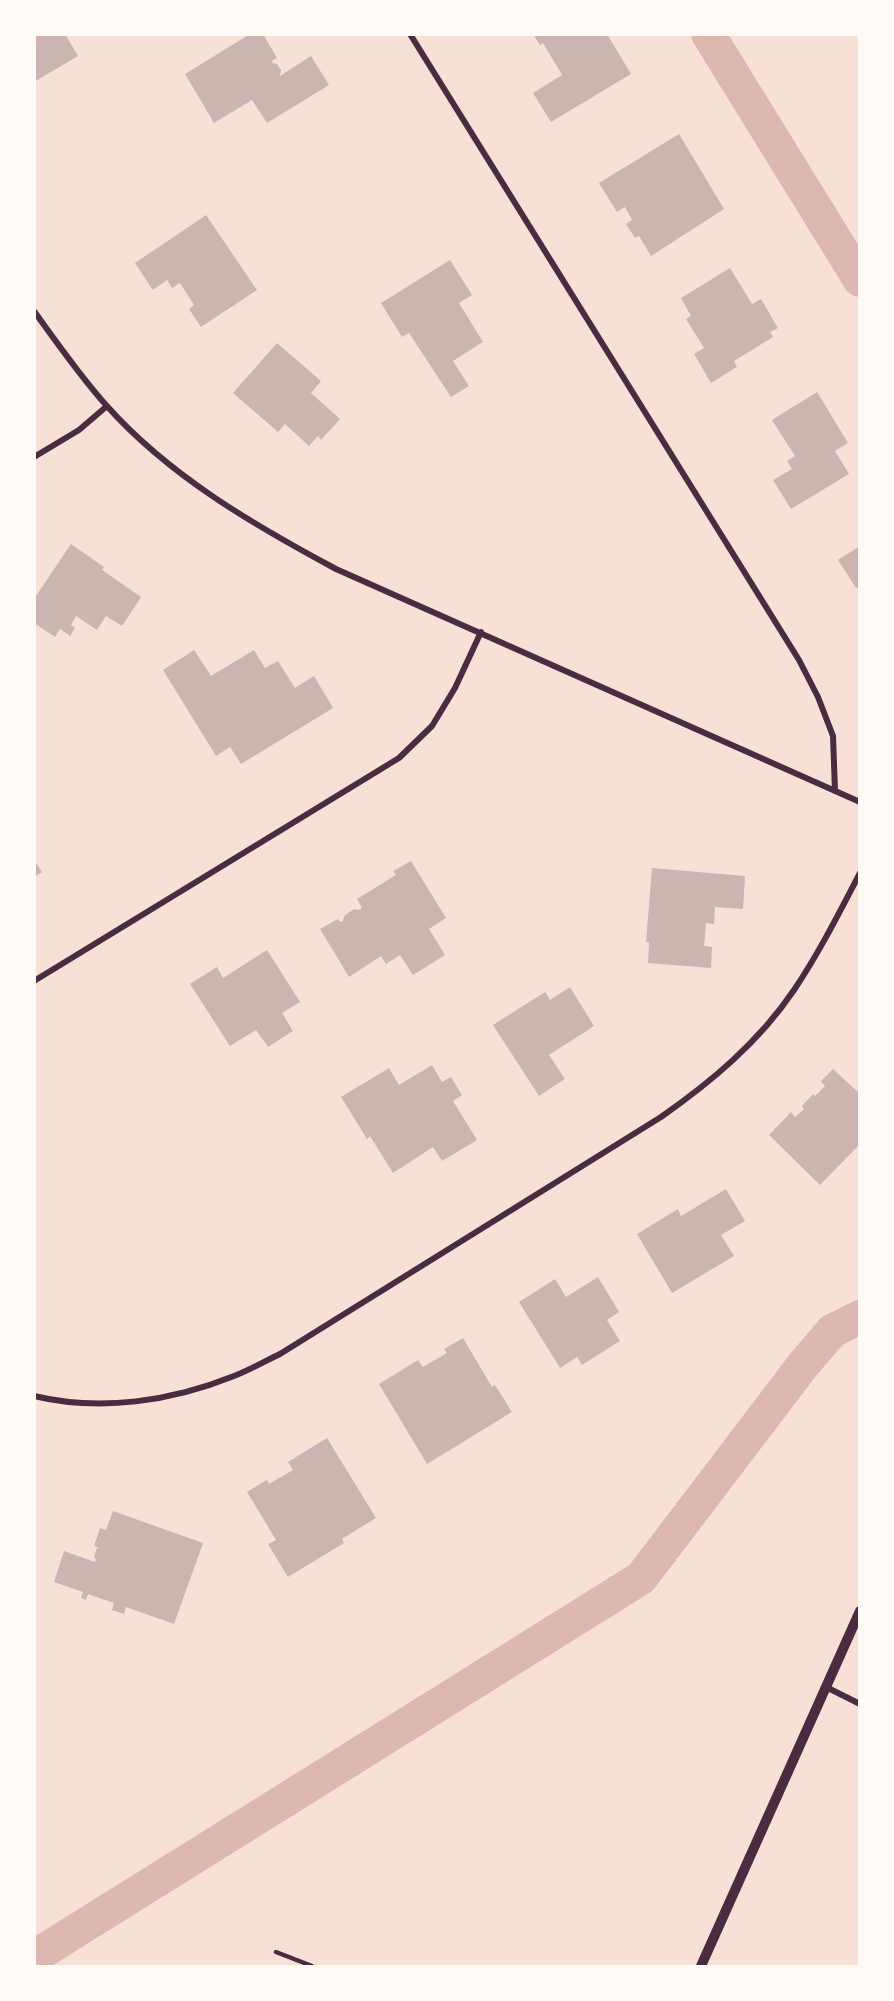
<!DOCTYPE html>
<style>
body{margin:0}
#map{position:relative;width:894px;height:2001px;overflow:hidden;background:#f7e1d7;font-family:Roboto,sans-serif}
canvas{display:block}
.frame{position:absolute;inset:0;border:36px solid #fffaf5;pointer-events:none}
</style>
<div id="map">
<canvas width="894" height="2001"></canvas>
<div class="frame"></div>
</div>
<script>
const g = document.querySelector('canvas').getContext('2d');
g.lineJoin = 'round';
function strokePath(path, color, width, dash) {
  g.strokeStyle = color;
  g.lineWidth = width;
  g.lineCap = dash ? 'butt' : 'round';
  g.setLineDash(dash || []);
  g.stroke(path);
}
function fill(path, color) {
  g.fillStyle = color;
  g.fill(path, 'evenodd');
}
const canal = new Path2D(`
 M 708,34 L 860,280
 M 34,1957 L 641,1578 L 803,1365 L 832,1331 L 860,1317`);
const building = new Path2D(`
 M 34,34 L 65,34 L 78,56 L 34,82 Z
 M 250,34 L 263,34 L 277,58 L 271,61 L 273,63 L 277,64 L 281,70 L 280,76 L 311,56 L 329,85 L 267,123 L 252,100 L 214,123 L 185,74 Z
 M 533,34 L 607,34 L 631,74 L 551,122 L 533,93 L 562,75 L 543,43 L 540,45 Z
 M 679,134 L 724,209 L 651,256 L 639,236 L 635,238 L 626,224 L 632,220 L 625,207 L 617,212 L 599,183 Z
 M 206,215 L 257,290 L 201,327 L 189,309 L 194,305 L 180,283 L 172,288 L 167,280 L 153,290 L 135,263 Z
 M 450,260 L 472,295 L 459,303 L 483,342 L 453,361 L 469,386 L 451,397 L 409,333 L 402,337 L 381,303 Z
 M 730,268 L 752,304 L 761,299 L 778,328 L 770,332 L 773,337 L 734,361 L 737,367 L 711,383 L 694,354 L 704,348 L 686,319 L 691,316 L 681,298 Z
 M 277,343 L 321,381 L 311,393 L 340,419 L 321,440 L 318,436 L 309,446 L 285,424 L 278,432 L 233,393 Z
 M 817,392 L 848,443 L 835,451 L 849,474 L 791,509 L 773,480 L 792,469 L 787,461 L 795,456 L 772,420 Z
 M 71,544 L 104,567 L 102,570 L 141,597 L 122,626 L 106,616 L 97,630 L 76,616 L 71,625 L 75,628 L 70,636 L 60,629 L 55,637 L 34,623 L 34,599 Z
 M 860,546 L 860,586 L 856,588 L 838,560 Z
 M 194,650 L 211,676 L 254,650 L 265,668 L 278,661 L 295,688 L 314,676 L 333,708 L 241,764 L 230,747 L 216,756 L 163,670 Z
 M 34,860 L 42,872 L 34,877 Z
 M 411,861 L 446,918 L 429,929 L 445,955 L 413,975 L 400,955 L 386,964 L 381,956 L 349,977 L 320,929 L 338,919 L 340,922 L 343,921 L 344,916 L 354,909 L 359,910 L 362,908 L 357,899 L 396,875 L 393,871 Z
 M 652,868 L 745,876 L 743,909 L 715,907 L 714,924 L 706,923 L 704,946 L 712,947 L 711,968 L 648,963 L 649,942 L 646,942 Z
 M 267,950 L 300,1002 L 282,1013 L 293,1031 L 268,1047 L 256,1030 L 230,1046 L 190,984 L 217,967 L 223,978 Z
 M 570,987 L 594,1026 L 549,1055 L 565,1079 L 539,1096 L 493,1025 L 545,992 L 550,1000 Z
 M 432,1065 L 442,1082 L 451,1077 L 462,1095 L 453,1101 L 477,1140 L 442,1161 L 433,1147 L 393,1173 L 370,1136 L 367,1139 L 341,1097 L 389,1068 L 399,1085 Z
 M 833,1069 L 860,1094 L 860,1144 L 820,1185 L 769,1135 L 791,1112 L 795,1117 L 804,1109 L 802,1106 L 813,1094 L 815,1096 L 825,1086 L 821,1081 Z
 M 726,1189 L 745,1221 L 721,1235 L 734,1256 L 672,1293 L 637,1234 L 678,1209 L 681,1216 Z
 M 598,1277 L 619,1312 L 607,1320 L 620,1341 L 582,1365 L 577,1357 L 560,1368 L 519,1302 L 555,1279 L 566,1297 Z
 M 463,1338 L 492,1387 L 495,1385 L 512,1412 L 427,1464 L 379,1384 L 418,1360 L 423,1367 L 447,1353 L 444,1349 Z
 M 327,1438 L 376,1518 L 342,1539 L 344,1543 L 288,1577 L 268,1544 L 276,1540 L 247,1492 L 267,1480 L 269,1484 L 293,1470 L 288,1462 Z
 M 113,1511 L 203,1543 L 174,1624 L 126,1607 L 124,1614 L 112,1610 L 114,1603 L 88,1594 L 86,1600 L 81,1598 L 83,1592 L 54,1582 L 64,1551 L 95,1562 L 96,1559 L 94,1557 L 97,1548 L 100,1548 L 94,1546 L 100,1528 L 106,1530 Z`);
const service = new Path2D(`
 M 276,1952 L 312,1966`);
const minor = new Path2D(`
 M 410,34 L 799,660 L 818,697 L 833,736 L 835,791
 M 34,311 C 57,343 80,376 106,405 C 169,476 254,525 336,569 L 860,802
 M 34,457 L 79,430 L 107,406
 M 34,981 L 399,758 L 432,726 L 455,688 L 481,632
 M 34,1396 C 101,1412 172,1401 234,1376 C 250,1370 265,1361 280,1354 L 661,1117 C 711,1082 759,1042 794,990 C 819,953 839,913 860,873
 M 826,1687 L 860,1704`);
const tertiary = new Path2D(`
 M 701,1966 L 860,1611`);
strokePath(canal, '#dcb8b0', 34);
fill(building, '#ccb4b1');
strokePath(service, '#4a2c40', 4.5);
strokePath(minor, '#4a2c40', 6);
strokePath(tertiary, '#4a2c40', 10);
</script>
